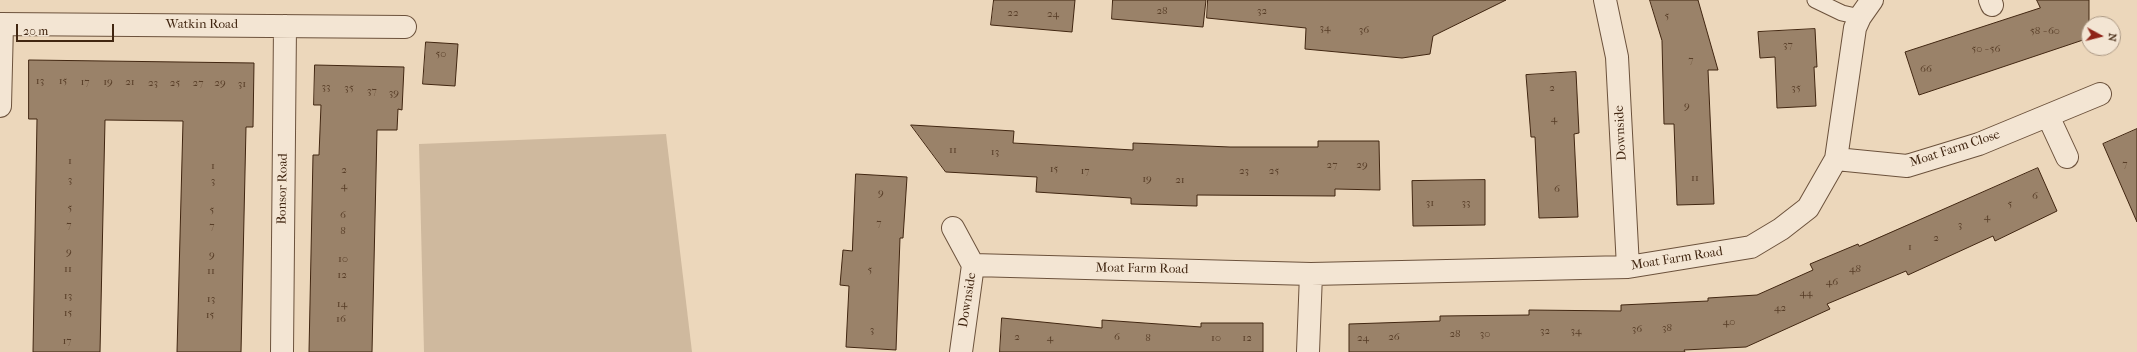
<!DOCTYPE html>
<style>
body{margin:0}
#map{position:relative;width:2137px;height:352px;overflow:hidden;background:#ecd7bb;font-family:"IM FELL French Canon",serif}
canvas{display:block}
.north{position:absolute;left:2081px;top:16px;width:40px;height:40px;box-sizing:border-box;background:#f3e5d3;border:1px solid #ac9985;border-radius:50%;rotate:97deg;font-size:11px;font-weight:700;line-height:16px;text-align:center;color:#412611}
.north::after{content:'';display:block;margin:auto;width:14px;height:18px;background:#8f2418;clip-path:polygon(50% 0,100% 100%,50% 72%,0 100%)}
.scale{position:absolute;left:16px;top:24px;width:98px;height:18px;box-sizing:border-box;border:2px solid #412611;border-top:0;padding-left:5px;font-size:12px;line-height:14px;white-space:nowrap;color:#412611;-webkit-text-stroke:3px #f3e5d3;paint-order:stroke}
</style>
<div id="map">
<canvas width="2137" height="352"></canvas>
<div class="north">N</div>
<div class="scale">20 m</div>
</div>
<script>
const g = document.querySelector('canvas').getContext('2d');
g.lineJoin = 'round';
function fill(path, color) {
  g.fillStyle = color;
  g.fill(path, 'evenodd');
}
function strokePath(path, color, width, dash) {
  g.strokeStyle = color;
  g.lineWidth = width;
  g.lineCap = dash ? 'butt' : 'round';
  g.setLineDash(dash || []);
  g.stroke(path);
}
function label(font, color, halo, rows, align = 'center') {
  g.font = font + ' "IM FELL French Canon",serif';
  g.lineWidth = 3.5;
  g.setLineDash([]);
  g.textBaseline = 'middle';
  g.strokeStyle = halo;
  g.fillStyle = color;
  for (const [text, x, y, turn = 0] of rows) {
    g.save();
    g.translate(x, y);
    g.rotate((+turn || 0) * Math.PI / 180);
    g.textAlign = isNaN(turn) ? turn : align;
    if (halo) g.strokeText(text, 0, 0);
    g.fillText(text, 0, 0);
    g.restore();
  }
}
const green = new Path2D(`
 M 666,134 L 692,352 L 424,352 L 419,144 Z`);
const building = new Path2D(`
 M 994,0 L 1075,0 L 1072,32 L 991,25 Z
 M 1113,0 L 1206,0 L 1203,27 L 1112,19 Z
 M 1208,0 L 1506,0 L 1433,36 L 1430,54 L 1402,58 L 1305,49 L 1306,28 L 1207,18 Z
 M 1650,0 L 1698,0 L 1718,70 L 1708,70 L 1714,204 L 1677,205 L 1674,124 L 1664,124 L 1662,41 Z
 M 2037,0 L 2089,0 L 2089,38 L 1919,95 L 1905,52 L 2040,8 Z
 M 1815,29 L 1817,67 L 1814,67 L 1816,106 L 1777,108 L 1775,57 L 1760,58 L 1758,32 Z
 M 426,42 L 458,44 L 455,86 L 423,84 Z
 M 29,60 L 254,63 L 253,127 L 246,127 L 241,352 L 177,352 L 183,121 L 105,120 L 100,352 L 33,352 L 37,119 L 29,119 Z
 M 315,65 L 404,67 L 402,110 L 398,109 L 397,130 L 377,130 L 372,352 L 309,352 L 313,155 L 319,155 L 321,105 L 314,105 Z
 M 1576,72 L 1579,133 L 1574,134 L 1578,217 L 1539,218 L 1535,137 L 1531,137 L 1526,75 Z
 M 911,125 L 1014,131 L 1013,143 L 1133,150 L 1133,143 L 1230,147 L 1318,147 L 1318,141 L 1379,141 L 1380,190 L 1335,189 L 1335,196 L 1197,195 L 1197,206 L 1131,204 L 1131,198 L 1036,192 L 1037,177 L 946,172 Z
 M 2137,129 L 2137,222 L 2103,144 Z
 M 2038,168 L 2057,211 L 1995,241 L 1993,236 L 1908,275 L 1906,271 L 1827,304 L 1830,309 L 1746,347 L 1684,350 L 1685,352 L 1349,352 L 1349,324 L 1440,321 L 1440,316 L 1529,315 L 1529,310 L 1621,311 L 1621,305 L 1708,301 L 1708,298 L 1757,295 L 1813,270 L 1810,264 L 1858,244 L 1859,246 Z
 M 856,174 L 907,177 L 903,238 L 900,238 L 896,350 L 846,347 L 849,286 L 840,285 L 843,250 L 852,251 Z
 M 1485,180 L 1485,225 L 1413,226 L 1412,181 Z
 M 1002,318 L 1102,328 L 1102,320 L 1201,327 L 1201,323 L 1263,323 L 1263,352 L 1000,352 Z`);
const service = new Path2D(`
 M 1815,0 L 1842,13 L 1860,17`);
const minor = new Path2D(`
 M 1605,0 L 1617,57 L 1628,267
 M 1990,0 L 1992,5
 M 0,24 L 405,27
 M 0,106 L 2,24
 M 2048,116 L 2067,157
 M 1836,159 L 1907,166 L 1979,144 L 2100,94
 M 953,228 L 973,265 L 961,352
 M 973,265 L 1311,274 L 1628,267 L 1751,247 L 1781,229 L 1808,208 L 1836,159 L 1855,28 L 1860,17 L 1872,0
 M 282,352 L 285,26
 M 1308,352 L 1311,274`);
const numberNames = [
 ["28",1162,11],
 ["32",1262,11],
 ["22",1013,13],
 ["24",1053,14],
 ["5",1667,16],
 ["34",1325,28],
 ["36",1364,30],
 ["58 - 60",2045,31],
 ["37",1788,45],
 ["50 - 56",1986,49],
 ["50",441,54],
 ["7",1691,60],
 ["66",1926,69],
 ["13",40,81],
 ["15",63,81],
 ["17",85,82],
 ["19",108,82],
 ["21",130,82],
 ["23",153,83],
 ["25",175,83],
 ["27",198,83],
 ["29",220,83],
 ["31",242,84],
 ["33",326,87],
 ["35",349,88],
 ["2",1552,88],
 ["35",1796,88],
 ["37",372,91],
 ["39",394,93],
 ["9",1687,106],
 ["4",1554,119],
 ["11",953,150],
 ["13",995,152],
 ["1",70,161],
 ["7",2125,164],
 ["27",1332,165],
 ["29",1362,165],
 ["1",213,166],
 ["15",1054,169],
 ["2",344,170],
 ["17",1085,171],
 ["23",1244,171],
 ["25",1274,171],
 ["11",1695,178],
 ["19",1147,179],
 ["3",70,180],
 ["21",1180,180],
 ["3",213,181],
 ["4",344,186],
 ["6",1557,189],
 ["9",881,193],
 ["6",2035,196],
 ["31",1430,203],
 ["33",1466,203],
 ["5",2010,204],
 ["5",70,208],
 ["5",212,210],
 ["6",343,215],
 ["4",1987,217],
 ["7",879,223],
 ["7",69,225],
 ["3",1960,225],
 ["7",212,226],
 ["8",343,231],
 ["2",1936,238],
 ["1",1910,247],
 ["9",69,252],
 ["9",212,255],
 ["10",343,259],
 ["11",68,269],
 ["48",1855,269],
 ["5",870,270],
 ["11",211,271],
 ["12",342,275],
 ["46",1832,282],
 ["44",1806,293],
 ["13",68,296],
 ["13",211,299],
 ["14",342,304],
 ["42",1780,308],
 ["15",68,313],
 ["15",210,315],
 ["16",341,319],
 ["40",1729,322],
 ["38",1667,328],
 ["36",1637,329],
 ["3",872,330],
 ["32",1545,331],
 ["34",1576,331],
 ["28",1455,334],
 ["30",1485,334],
 ["2",1017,337],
 ["6",1117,337],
 ["26",1394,337],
 ["4",1050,338],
 ["8",1148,338],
 ["10",1216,338],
 ["12",1247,338],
 ["24",1363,338],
 ["17",67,341]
];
const streetNames = [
 ["Watkin Road",202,25],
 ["Downside",1621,133,-93],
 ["Moat Farm Close",1955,149,-18],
 ["Bonsor Road",283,189,-89],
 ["Moat Farm Road",1677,259,-9],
 ["Moat Farm Road",1142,269,1],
 ["Downside",968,300,-81]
];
fill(green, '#cfb99e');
fill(building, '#9a8269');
strokePath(building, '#412611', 1);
strokePath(service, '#6c523c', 17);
strokePath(minor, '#6c523c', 24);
strokePath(service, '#f3e5d3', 15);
strokePath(minor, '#f3e5d3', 22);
label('11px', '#573d27', null, numberNames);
label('13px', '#412611', '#f3e5d3', streetNames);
</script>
